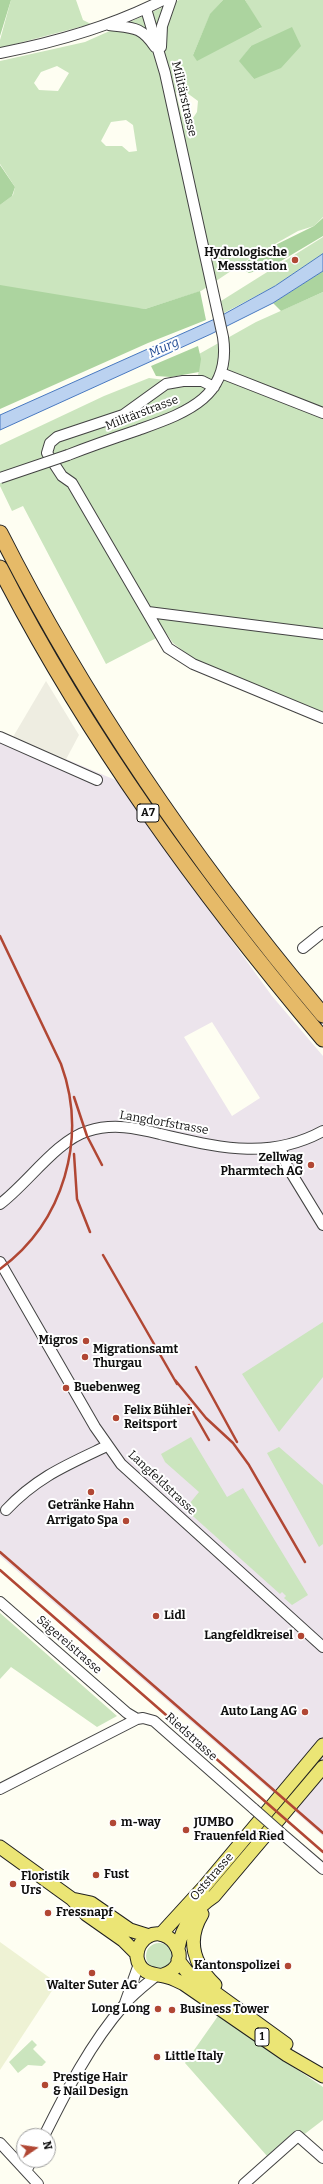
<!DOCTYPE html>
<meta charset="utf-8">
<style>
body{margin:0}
#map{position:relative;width:323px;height:2184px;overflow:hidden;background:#fefef2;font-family:Bitter,serif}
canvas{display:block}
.north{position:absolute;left:16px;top:2128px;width:40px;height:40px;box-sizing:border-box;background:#fff;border:1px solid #9f9f9f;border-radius:50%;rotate:77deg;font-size:11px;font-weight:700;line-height:16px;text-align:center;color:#0f0f0f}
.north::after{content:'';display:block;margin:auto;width:14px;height:18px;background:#b14734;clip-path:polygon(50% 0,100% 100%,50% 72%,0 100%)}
</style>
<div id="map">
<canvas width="323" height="2184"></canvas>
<div class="north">N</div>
</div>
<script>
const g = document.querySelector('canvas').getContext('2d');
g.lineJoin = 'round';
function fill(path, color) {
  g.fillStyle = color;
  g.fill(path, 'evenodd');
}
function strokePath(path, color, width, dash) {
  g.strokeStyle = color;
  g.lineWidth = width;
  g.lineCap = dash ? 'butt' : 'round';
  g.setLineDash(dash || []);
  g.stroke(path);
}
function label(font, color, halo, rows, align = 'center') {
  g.font = font + ' Bitter,serif';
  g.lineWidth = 4;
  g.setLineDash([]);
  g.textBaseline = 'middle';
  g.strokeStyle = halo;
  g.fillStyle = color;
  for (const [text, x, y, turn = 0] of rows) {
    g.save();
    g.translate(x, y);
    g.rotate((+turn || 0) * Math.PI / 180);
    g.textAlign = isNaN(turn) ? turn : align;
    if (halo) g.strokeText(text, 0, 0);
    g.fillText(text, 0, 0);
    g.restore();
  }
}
const industrial = new Path2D(`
 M 0,731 L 120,782 L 147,824 L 272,996 L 323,1056 L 323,1836 L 0,1556 ZM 212,1022 L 260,1098 L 232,1116 L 184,1037 Z`);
const farmland = new Path2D(`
 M 0,1942 L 57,1983 L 0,2070 Z`);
const green = new Path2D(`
 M 11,0 L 76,0 L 83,20 L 91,24 L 0,48 L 0,40 Z
 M 179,0 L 223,0 L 210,15 L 193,55 L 261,28 L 245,0 L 323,0 L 323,217 L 314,226 L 298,231 L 252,257 L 201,291 L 145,309 L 0,293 L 0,205 L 13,195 L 15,187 L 0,164 L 0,61 L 85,42 ZM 251,46 L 254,79 L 240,61 ZM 57,66 L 69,73 L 58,91 L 39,90 L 34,83 L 41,72 ZM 179,87 L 198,101 L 197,112 L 193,118 L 182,117 L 176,93 ZM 126,120 L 133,125 L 137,151 L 129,152 L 122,146 L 106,146 L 101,141 L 111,122 Z
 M 323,237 L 323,254 L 275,286 L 224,313 L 221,301 Z
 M 323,292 L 323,712 L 195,660 L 173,643 L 166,633 L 106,664 L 23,506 L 12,511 L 0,486 L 0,445 L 104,396 L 149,378 L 197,384 L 200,359 L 199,354 L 256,322 Z
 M 323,1322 L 323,1377 L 279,1432 L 242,1374 Z
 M 191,1437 L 227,1497 L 243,1488 L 308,1595 L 292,1605 L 284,1598 L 286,1596 L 282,1592 L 280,1594 L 185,1509 L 199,1492 L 165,1462 L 161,1454 Z
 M 279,1447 L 323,1485 L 323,1544 L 319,1547 L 267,1453 Z
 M 0,1613 L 117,1716 L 97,1727 L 11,1667 L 0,1679 Z
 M146 1956a13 13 0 1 1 26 0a13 13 0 1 1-26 0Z
 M 218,2016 L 323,2087 L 323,2120 L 302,2136 L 296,2130 L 267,2156 L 185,2063 Z
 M 32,2040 L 37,2045 L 33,2049 L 46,2062 L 42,2066 L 28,2065 L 18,2073 L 9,2062 Z`);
const forest = new Path2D(`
 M 0,0 L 11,0 L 0,36 Z
 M 223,0 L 245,0 L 262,27 L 197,61 L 193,55 L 210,14 Z
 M 292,27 L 301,46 L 281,68 L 254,79 L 239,61 L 251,46 Z
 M 0,165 L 15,187 L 12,196 L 0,205 Z
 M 323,218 L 323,236 L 271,267 L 249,273 L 244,270 L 245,264 L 251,257 L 314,226 Z
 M 323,271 L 323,292 L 281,311 L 273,303 Z
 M 0,285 L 145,309 L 200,291 L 206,320 L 148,343 L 0,409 Z
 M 198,346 L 201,359 L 199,372 L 171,377 L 156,376 L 151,366 Z`);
const plaza = new Path2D(`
 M 46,681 L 79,735 L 63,765 L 10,742 Z`);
const water = new Path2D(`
 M 323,254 L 323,271 L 273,303 L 211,334 L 0,430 L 0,415 L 217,318 L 275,286 Z`);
const minor = new Path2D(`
 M 109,25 C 133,28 141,26 155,47
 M 161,47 L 162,26 L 171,0
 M 0,53 C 57,42 112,26 163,0
 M 221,373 L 323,413
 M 214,387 L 202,381 L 183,381 L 166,384 L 123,415 L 57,437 L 50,443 L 47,453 L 62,476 L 72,483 L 168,648 L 193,664 L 323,718
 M 68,455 C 91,446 114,438 138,430 C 185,413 232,398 223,337 L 165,73 L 146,9
 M 148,612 L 323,634
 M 0,737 L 97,780
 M 303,948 L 323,932
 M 280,1147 L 287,1166 L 323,1225
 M 0,1204 C 27,1184 57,1140 88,1131 C 113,1123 136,1128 160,1134 C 218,1147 268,1161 323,1131
 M 0,1262 L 95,1427 L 121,1464 L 323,1647
 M 6,1510 C 37,1477 67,1465 107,1446
 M 0,1602 L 127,1713 L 137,1719
 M 0,1789 L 137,1719 L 143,1718 L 154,1721 L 254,1809
 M 280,1832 L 323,1869
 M 125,2003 L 139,1964
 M 44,2136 C 67,2090 90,2044 124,2005 C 133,1994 145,1985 156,1976
 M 0,2143 L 38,2184
 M 26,2171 L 32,2160
 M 244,2184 L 298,2136 L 323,2158`);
const major = new Path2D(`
 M 0,1847 L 72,1899 L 86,1914 L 123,1940 L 137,1954
 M 72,1899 L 91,1903 L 130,1930 L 149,1936
 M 202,1914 C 186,1940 194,1965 215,1985
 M 161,1934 L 204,1887 L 323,1745
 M 178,1948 C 182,1926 196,1908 214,1896 L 323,1767
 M 178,1960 L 188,1973 L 286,2044
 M 163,1975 C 201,1962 163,1914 141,1943 C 138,1947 137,1952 137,1957 C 139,1973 152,1974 164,1976 C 171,1977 178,1981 184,1984 L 287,2055 L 323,2076`);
const highway = new Path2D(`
 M 0,533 C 88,707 198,866 323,1015
 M 0,568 C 87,738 200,893 323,1039`);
const rail = new Path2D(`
 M 0,936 L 61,1064 C 88,1138 64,1222 0,1269
 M 74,1097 L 87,1136 L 102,1165
 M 74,1154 L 77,1199 L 90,1232
 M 103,1255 L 177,1384
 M 196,1367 L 237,1442
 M 175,1380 L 206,1418 L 233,1443 L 249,1465 L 305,1562
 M 189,1405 L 209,1440
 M 0,1552 L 323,1833
 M 0,1570 L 323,1852`);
const minorBridge = new Path2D(`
 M 0,478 L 68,455
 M 254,1809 L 280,1832`);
const markers = [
 [295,260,4,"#b14734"],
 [311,1165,4,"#b14734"],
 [86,1341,4,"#b14734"],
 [85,1357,4,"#b14734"],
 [66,1388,4,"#b14734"],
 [116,1418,4,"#b14734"],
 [91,1492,4,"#b14734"],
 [126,1521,4,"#b14734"],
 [156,1616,4,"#b14734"],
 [301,1636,4,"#b14734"],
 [305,1712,4,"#b14734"],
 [113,1823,4,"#b14734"],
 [186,1830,4,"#b14734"],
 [96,1875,4,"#b14734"],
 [13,1884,4,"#b14734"],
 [48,1913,4,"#b14734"],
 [288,1966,4,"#b14734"],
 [92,1973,4,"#b14734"],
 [158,2009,4,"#b14734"],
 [172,2010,4,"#b14734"],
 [157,2057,4,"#b14734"],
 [45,2085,4,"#b14734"]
];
const shields = [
 [148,813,22],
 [262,2037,14]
];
const shieldNames = [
 ["A7",148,813],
 ["1",262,2037]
];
const streetNames = [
 ["Militärstrasse",184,99,77],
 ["Militärstrasse",142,413,-21],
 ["Langdorfstrasse",164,1123,10],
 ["Langfeldstrasse",162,1483,43],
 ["Sägereistrasse",69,1645,41],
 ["Riedstrasse",191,1737,42],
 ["Oststrasse",212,1877,-49]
];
const poiNames = [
 ["Hydrologische",287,253,"right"],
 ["Messstation",287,267,"right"],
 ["Zellwag",303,1158,"right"],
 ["Pharmtech AG",303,1172,"right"],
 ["Migros",78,1341,"right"],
 ["Migrationsamt",93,1350],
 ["Thurgau",93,1364],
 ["Buebenweg",74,1388],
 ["Felix Bühler",124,1411],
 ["Reitsport",124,1425],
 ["Getränke Hahn",91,1506,"center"],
 ["Arrigato Spa",118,1521,"right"],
 ["Lidl",164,1616],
 ["Langfeldkreisel",293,1636,"right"],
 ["Auto Lang AG",297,1712,"right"],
 ["m-way",121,1823],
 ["JUMBO",194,1823],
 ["Frauenfeld Ried",194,1837],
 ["Fust",104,1875],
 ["Floristik",21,1877],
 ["Urs",21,1891],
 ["Fressnapf",56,1913],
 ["Kantonspolizei",280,1966,"right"],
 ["Walter Suter AG",92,1986,"center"],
 ["Long Long",150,2009,"right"],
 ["Business Tower",180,2010],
 ["Little Italy",165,2057],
 ["Prestige Hair",53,2078],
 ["& Nail Design",53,2092]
];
const waterNames = [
 ["Murg",164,348,-24]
];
fill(industrial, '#ece4ec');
fill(farmland, '#eef2d4');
fill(green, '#cbe5be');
fill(forest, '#acd49f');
fill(plaza, '#eeede1');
fill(water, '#bbd2f0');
strokePath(water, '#4979c0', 1);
strokePath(minor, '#424242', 12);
strokePath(major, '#202020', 15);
strokePath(highway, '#202020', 17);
strokePath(minor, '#fff', 10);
strokePath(major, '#ebe575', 13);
strokePath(highway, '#e6ba68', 15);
strokePath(rail, '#b14734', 2.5);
strokePath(minorBridge, '#424242', 12, []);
strokePath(minorBridge, '#fff', 10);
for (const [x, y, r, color] of markers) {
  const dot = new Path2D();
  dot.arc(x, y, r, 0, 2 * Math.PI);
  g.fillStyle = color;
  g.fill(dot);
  strokePath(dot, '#fff', 1.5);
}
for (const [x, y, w] of shields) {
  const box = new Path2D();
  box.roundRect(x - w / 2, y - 9, w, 18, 3);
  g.fillStyle = '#fff';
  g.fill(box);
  strokePath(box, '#0f0f0f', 1);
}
label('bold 11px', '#0f0f0f', null, shieldNames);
label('12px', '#0f0f0f', '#fff', streetNames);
label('bold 12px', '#0f0f0f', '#fff', poiNames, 'left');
label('italic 13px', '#244d95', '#fff', waterNames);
</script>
